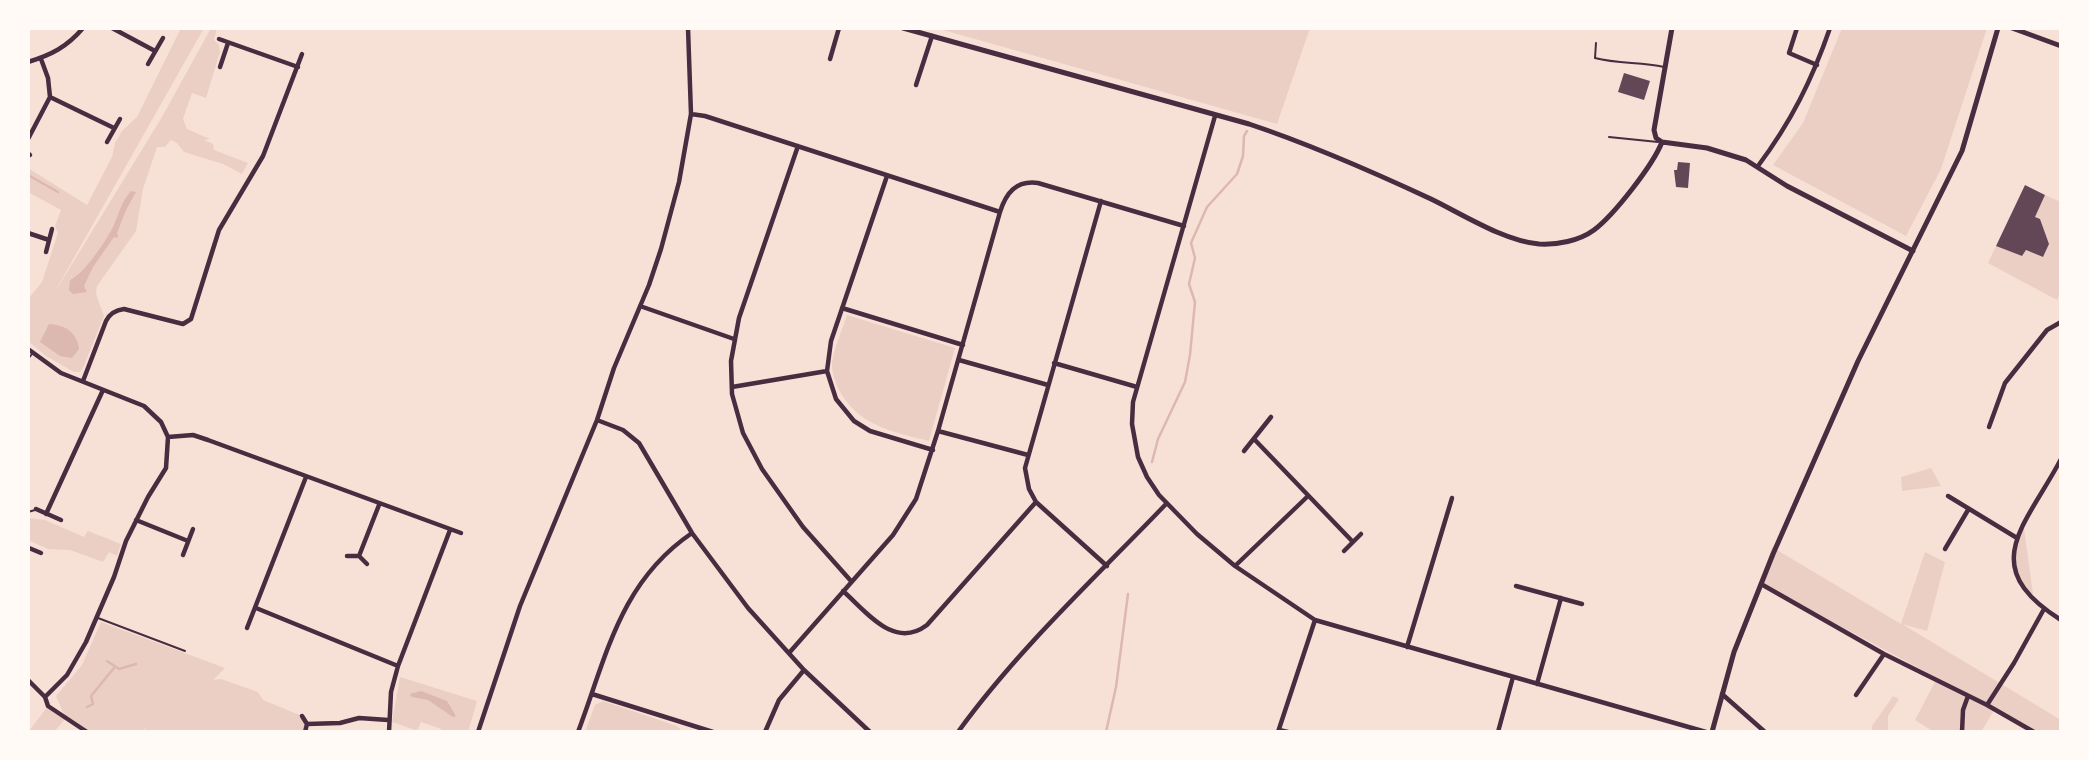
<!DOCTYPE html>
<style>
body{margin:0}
#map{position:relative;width:2089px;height:760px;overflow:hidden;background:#f7e1d7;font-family:Lora,serif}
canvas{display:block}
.frame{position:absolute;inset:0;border:30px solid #fffaf5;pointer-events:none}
</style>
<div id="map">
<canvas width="2089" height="760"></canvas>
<div class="frame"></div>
</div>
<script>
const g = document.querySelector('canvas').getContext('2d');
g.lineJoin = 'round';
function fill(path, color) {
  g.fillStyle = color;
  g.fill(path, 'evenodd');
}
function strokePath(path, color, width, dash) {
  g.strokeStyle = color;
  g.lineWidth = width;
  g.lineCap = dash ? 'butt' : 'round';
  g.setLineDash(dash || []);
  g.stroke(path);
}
const green = new Path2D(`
 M 181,28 L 204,28 L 53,295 L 162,117 L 211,28 L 217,28 L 214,40 L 219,45 L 220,52 L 206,98 L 192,93 L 183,119 L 187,129 L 210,139 L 204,140 L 213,144 L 214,150 L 248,163 L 242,174 L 223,164 L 184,152 L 177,143 L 171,140 L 165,147 L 157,147 L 143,189 L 136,231 L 97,286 L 96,294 L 104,316 L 83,368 L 80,372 L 74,372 L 46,356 L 28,341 L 28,299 L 42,282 L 58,233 L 55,226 L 61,210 L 28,192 L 28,168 L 87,205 L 112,157 L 115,143 L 122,131 L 137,117 Z
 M 936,28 L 1310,28 L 1277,124 Z
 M 1842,28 L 1987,28 L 1941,169 L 1906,236 L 1773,165 L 1803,123 Z
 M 2045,195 L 2061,202 L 2061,291 L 2057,300 L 1988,263 L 1996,246 L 2022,256 L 2026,250 L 2043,257 L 2049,244 L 2040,219 L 2035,217 Z
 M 847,315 L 955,348 L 929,441 C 893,432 856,425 838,388 C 835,380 831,371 832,362 C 835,346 842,330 847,315 Z
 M 1931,468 L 1941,486 L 1902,491 L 1901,477 Z
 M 28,518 L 45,520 L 84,537 L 88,531 L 121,544 L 117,556 L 109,552 L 103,562 L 70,550 L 48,549 L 28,540 Z
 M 2024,528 L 2033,594 L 2025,592 C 2021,586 2015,578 2013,572 C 2009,557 2015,540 2024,528 Z
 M 1772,547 L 1901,624 L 1925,552 L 1945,562 L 1927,631 L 1902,624 L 2061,720 L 2061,732 L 2032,732 L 1995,709 L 1981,732 L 1934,732 L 1915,720 L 1936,680 L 1969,695 L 1760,583 Z
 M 101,622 L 225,668 L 213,680 L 221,679 L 258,692 L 263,700 L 302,716 L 307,724 L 305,732 L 144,732 L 146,725 L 143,732 L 87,732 L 66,718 L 54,732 L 28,732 L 48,706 L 65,717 L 56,696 L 82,665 Z
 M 400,677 L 477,701 L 468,732 L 440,732 L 441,729 L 421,722 L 418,729 L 415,730 L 392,722 Z
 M 1893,696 L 1899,699 L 1888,716 L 1888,732 L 1872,732 L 1872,726 Z
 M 603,701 L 677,726 L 683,732 L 585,732 L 595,705 Z`);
const water = new Path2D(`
 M 131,191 L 136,192 L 126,210 L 117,233 L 118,236 L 117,238 L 114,237 L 93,267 L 84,286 L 87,292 L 73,294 L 69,290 L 70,280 C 85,273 105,242 113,227 C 119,214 121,202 131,191 Z
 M 49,324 C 65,325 77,332 79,349 L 72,358 L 60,356 L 40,342 Z
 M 421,691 L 447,701 L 456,716 L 453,717 L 428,700 L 412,697 L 410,694 Z`);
const stream = new Path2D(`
 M 28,175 L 58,192
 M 1152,462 L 1158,439 L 1185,382 L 1190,355 L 1195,302 L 1189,284 L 1195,258 L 1191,243 L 1207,207 L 1237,174 L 1243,156 L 1244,136 L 1247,131
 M 107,661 L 119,669 L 136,664
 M 87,707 L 93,704 L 91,696 L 114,668
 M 1106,732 L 1116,687 L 1128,594`);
const building = new Path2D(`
 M 1624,73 L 1650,81 L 1644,100 L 1618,92 Z
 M 1678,162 L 1690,163 L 1688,188 L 1676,187 L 1674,170 L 1677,170 Z
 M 2025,185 L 2045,195 L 2035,217 L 2040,219 L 2049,244 L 2043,257 L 2026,250 L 2022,256 L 1996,246 Z`);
const service = new Path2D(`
 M 1596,43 L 1595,58 C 1618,64 1640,62 1664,67
 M 1609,137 L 1658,142
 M 28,359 L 32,354
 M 28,512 L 35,510
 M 98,618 L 185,651`);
const minor = new Path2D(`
 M 112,28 L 155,51
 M 1797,28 L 1789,53 L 1817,65
 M 219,39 L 298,67
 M 41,59 L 48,78 L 50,97 L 114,128
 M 830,59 L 839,28
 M 28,62 C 51,55 67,47 83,28
 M 148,64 L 163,38
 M 220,67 L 228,43
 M 916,85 L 932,36
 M 691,114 L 705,116 L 1000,212
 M 1215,116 L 1133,402 L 1132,424 L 1138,457 L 1147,477 L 1159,495 L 1197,534 L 1235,566 L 1315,620 L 1706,732
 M 28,139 L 50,97
 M 107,142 L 120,119
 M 798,146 L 739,318 L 731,361 L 732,394 L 743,433 L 762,469 L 803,527 L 851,581
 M 28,153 L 30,155
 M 1758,166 C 1791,122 1812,80 1830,28
 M 887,176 L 831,341 L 827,371 L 836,399 L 854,421 L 870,431 L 933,450
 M 1101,201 L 1025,468 L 1029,489 L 1036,502 L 1107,566
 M 28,233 L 49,240
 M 46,252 L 52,229
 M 640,306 L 734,339
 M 842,308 L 963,345
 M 28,349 L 61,373 L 144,406 L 161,422 L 168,437 L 166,468 L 148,497 L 126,541 L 114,577 L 86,642 L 67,675 L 45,697
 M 959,360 L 1048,385
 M 1054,363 L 1137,387
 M 83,381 L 106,321 C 110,313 116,310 124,309 L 183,324 L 191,319 L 219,230 L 263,156 L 302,54
 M 732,387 L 827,371
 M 597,420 L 623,430 L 639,443 L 692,533 L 748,608 L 804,670 L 870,732
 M 1989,427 L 2005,383 L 2047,330 L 2061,322
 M 938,431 L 1028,455
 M 168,437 L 193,435 L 208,440 L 461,533
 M 1254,439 L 1353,542
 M 1244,451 L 1271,417
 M 2061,459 C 2026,526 1975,566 2061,620
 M 1948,496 L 2017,538
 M 36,509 L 61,520
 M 46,514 L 103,390
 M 136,520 L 188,541
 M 29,548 L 41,553
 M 1945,549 L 1968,510
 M 1344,551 L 1361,534
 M 183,555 L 193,529
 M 347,556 L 359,556 L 367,564
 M 359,556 L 379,505
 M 1235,566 L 1308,496
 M 1761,584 L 1884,654 L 1987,705 L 2034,732
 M 1516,586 L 1582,604
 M 843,591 C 867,612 894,650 927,625 L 1036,502
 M 256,608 L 398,666
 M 247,628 L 306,477
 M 1407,647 L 1452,498
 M 789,653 L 893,535 L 916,499 L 938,431 L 1000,212 C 1006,193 1016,180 1038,183 L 1184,226
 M 28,680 L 45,697 L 48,706 L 87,732
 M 1537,684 L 1561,598
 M 592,694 L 713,732
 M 1722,694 L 1765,732
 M 1856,695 L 1884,654
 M 1987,705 L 2014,663 L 2044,609
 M 302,716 L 307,724 L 340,723 L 359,718 L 388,720
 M 1279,730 L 1288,732
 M 305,732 L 307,724
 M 389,732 L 391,692 L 398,666 L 450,530
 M 478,732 L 520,606 L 597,420 L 614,368 L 649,285 L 661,249 L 679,182 L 691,114 L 688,28
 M 578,732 C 607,655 620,582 692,533
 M 765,732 L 779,700 L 804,670
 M 958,732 C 1018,649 1097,576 1167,503
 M 1278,732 L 1315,620
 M 1498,732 L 1513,677
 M 1962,732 L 1963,710 L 1968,696`);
const tertiary = new Path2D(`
 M 903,28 L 1249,124 C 1312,145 1371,171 1431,199 C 1462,214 1504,241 1539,244 C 1557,245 1579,241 1594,230 C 1614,215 1653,165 1662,142
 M 2012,28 L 2061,46
 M 1662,142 L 1707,148 L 1746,160 L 1787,186 L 1913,251
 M 1662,142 L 1656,138 L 1654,130 L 1672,28
 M 1712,732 L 1734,652 L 1773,554 L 1858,361 L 1962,151 L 1998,28`);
fill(green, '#ebcfc5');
fill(water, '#dcb8b0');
strokePath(stream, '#dcb8b0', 2.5);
fill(building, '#644757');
strokePath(service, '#4a2c40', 2);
strokePath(minor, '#4a2c40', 4.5);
strokePath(tertiary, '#4a2c40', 5);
</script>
